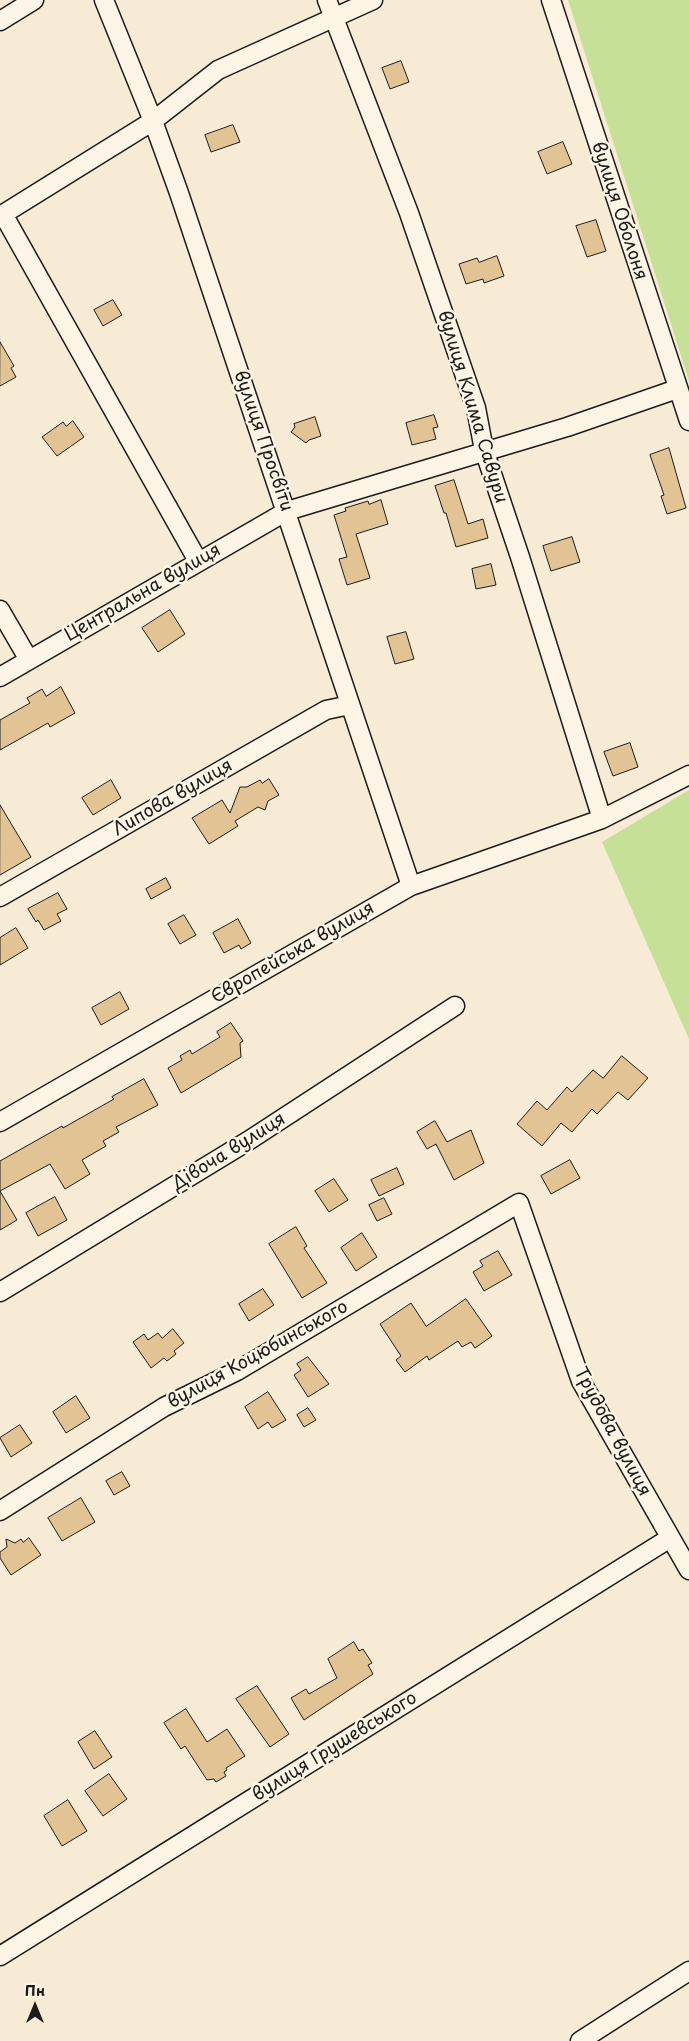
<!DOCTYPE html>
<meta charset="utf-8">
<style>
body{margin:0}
#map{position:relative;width:689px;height:2041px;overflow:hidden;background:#f7ebd5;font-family:"Playpen Sans",sans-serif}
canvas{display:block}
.north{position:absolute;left:10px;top:1981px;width:50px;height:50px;-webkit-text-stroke:4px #fcf5e5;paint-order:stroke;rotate:0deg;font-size:14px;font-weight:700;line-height:20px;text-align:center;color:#1c1c1c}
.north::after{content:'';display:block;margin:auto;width:18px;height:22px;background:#1c1c1c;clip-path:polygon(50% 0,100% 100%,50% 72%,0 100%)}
</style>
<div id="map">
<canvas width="689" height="2041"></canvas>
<div class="north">Пн</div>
</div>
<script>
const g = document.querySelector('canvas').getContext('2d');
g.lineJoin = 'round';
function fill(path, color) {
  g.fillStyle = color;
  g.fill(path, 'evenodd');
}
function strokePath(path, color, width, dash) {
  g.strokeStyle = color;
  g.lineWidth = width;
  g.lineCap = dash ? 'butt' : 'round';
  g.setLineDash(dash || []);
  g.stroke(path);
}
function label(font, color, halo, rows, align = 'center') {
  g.font = font + ' "Playpen Sans",sans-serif';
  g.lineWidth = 5;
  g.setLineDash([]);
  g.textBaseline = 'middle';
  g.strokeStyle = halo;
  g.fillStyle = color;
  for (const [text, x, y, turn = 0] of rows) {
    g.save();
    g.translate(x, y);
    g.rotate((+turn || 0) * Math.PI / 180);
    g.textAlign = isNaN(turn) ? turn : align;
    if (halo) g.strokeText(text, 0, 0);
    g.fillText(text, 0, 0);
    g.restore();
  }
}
const green = new Path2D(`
 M 568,0 L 689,0 L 689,381 Z
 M 689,790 L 689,1039 L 602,842 Z`);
const building = new Path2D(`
 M 401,61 L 409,82 L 390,89 L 382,68 Z
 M 233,125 L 240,142 L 211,152 L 205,135 Z
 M 563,142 L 572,164 L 547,174 L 538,152 Z
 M 596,220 L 606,251 L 587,257 L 576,226 Z
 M 497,256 L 504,276 L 484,283 L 483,279 L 466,284 L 459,264 L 477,258 L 479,262 Z
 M 113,300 L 122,315 L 103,326 L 94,310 Z
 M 0,342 L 14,366 L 11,368 L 16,377 L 0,386 Z
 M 434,415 L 438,427 L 433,428 L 436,439 L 412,445 L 406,423 Z
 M 315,417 L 321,436 L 309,440 L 306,443 L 291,432 L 295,427 L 294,424 Z
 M 73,421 L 84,437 L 57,456 L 42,437 L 63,422 L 66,426 Z
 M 669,448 L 686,508 L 667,514 L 661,496 L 664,495 L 650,455 Z
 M 454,480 L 468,524 L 483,519 L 488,538 L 456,547 L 446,513 L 444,513 L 435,486 Z
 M 381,500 L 388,524 L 356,534 L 370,578 L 347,585 L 339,559 L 347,557 L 334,515 L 346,511 L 345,508 L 368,501 L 369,504 Z
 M 572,537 L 580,562 L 551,571 L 543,546 Z
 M 491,564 L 496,585 L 476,589 L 472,569 Z
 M 170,610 L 185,634 L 158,652 L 142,628 Z
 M 406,632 L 414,659 L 395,664 L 387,637 Z
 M 61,687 L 75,713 L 50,727 L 48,723 L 0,750 L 0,720 L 30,703 L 27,698 L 42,689 L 46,696 Z
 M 630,743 L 638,767 L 613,776 L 604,752 Z
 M 269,779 L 279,795 L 268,801 L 265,810 L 258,807 L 235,821 L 238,826 L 209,844 L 192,818 L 222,800 L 230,813 L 240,787 L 247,787 L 260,780 L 262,783 Z
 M 111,780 L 121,798 L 93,815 L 82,798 Z
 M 0,805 L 31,857 L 0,875 Z
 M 166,878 L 171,888 L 151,899 L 146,889 Z
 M 58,893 L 67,909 L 57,914 L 61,921 L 44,930 L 38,920 L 36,922 L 28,909 Z
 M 184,915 L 196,935 L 180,944 L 168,924 Z
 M 238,919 L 251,943 L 241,949 L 239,945 L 224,953 L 213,933 Z
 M 16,928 L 28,948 L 0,965 L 0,938 Z
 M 120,992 L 129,1009 L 101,1025 L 92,1008 Z
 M 231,1023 L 243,1041 L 240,1043 L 241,1057 L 181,1093 L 168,1068 L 182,1060 L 180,1056 L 190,1050 L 192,1054 L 220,1037 L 217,1032 Z
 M 622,1056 L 648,1078 L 628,1100 L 618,1092 L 597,1114 L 592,1109 L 572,1132 L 561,1123 L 542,1146 L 517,1124 L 537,1101 L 547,1110 L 567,1087 L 572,1092 L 593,1070 L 603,1078 Z
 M 144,1079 L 158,1105 L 116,1127 L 119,1132 L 103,1141 L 106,1146 L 82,1160 L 90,1174 L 65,1189 L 50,1164 L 0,1191 L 17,1220 L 0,1230 L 0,1161 L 62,1126 L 63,1128 L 114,1099 L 112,1097 Z
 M 435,1121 L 447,1142 L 471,1130 L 484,1163 L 454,1180 L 436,1144 L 427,1149 L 417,1132 Z
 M 570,1160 L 580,1178 L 551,1194 L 541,1176 Z
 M 397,1168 L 404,1184 L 379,1196 L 371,1180 Z
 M 334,1179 L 348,1200 L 329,1212 L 315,1191 Z
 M 55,1197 L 67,1220 L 38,1236 L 26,1213 Z
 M 384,1198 L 392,1214 L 377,1221 L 369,1205 Z
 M 296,1227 L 307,1246 L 304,1248 L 327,1283 L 302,1298 L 269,1244 Z
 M 362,1233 L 377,1257 L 356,1271 L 341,1248 Z
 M 498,1251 L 512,1275 L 484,1291 L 473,1272 L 483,1266 L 480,1261 Z
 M 263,1289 L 274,1305 L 249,1321 L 239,1304 Z
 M 466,1299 L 492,1336 L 475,1348 L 471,1342 L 462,1347 L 458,1341 L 429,1360 L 427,1356 L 405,1372 L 396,1360 L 401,1356 L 380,1324 L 411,1303 L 426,1326 Z
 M 173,1329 L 184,1343 L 174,1351 L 176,1354 L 167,1361 L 164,1358 L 151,1368 L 133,1342 L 144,1334 L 148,1340 L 158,1333 L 162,1338 Z
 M 308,1357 L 329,1384 L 308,1397 L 294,1375 L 301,1370 L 297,1364 Z
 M 268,1392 L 286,1420 L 272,1428 L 268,1422 L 258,1429 L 245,1407 Z
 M 76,1396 L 90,1418 L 66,1433 L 53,1412 Z
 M 308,1408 L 316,1420 L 304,1427 L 297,1415 Z
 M 20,1425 L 32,1443 L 11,1457 L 0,1438 Z
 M 122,1472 L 130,1486 L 114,1495 L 106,1481 Z
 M 81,1498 L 95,1522 L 62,1541 L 48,1518 Z
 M 29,1538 L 41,1555 L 11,1575 L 0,1558 L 0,1552 L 7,1547 L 6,1539 L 15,1543 L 21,1539 L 23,1542 Z
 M 354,1642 L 359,1651 L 363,1649 L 372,1663 L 368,1665 L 373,1674 L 304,1720 L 291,1698 L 306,1689 L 309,1694 L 337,1678 L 328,1659 Z
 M 257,1686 L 289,1734 L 270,1747 L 236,1699 Z
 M 186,1709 L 207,1742 L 227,1729 L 245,1756 L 226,1768 L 227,1770 L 224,1772 L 226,1776 L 216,1782 L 214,1779 L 207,1780 L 185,1746 L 181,1749 L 164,1723 Z
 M 95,1731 L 112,1757 L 94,1769 L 78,1742 Z
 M 109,1774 L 127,1799 L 103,1816 L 85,1791 Z
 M 68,1800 L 87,1831 L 62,1846 L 44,1816 Z`);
const minor = new Path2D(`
 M 104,0 L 153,121 L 179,193 L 411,886
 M 327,0 L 409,213 L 476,408 L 484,450 L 520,557 L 602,819
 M 551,0 L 689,421
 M 0,21 L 34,0
 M 3,214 L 198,561
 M 0,216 L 153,121 L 218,70 L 373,0
 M 0,610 L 29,660
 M 0,677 L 287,511 L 567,427 L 677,389
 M 0,897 L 326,710 L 350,705
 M 0,1122 L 411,886 L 602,819 L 689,775
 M 0,1292 L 248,1141 L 455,1006
 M 0,1511 L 164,1407 L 237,1371 L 519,1203 L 581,1381 L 689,1570
 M 0,1956 L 670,1538
 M 580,2041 L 689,1971`);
const streetNames = [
 ["вулиця Оболоня",619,211,72],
 ["вулиця Клима Савури",472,407,73],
 ["вулиця Просвіти",263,441,71],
 ["Центральна вулиця",143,593,-30],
 ["Липова вулиця",173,798,-30],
 ["Європейська вулиця",293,953,-30],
 ["Дівоча вулиця",229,1152,-32],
 ["вулиця Коцюбинського",258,1355,-29],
 ["Трудова вулиця",612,1432,62],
 ["вулиця Грушевського",335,1747,-32]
];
fill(green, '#c6e197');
fill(building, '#e1c394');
strokePath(building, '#1c1c1c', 1);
strokePath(minor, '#1c1c1c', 21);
strokePath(minor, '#fcf5e5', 18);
label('18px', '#1c1c1c', '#fcf5e5', streetNames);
</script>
